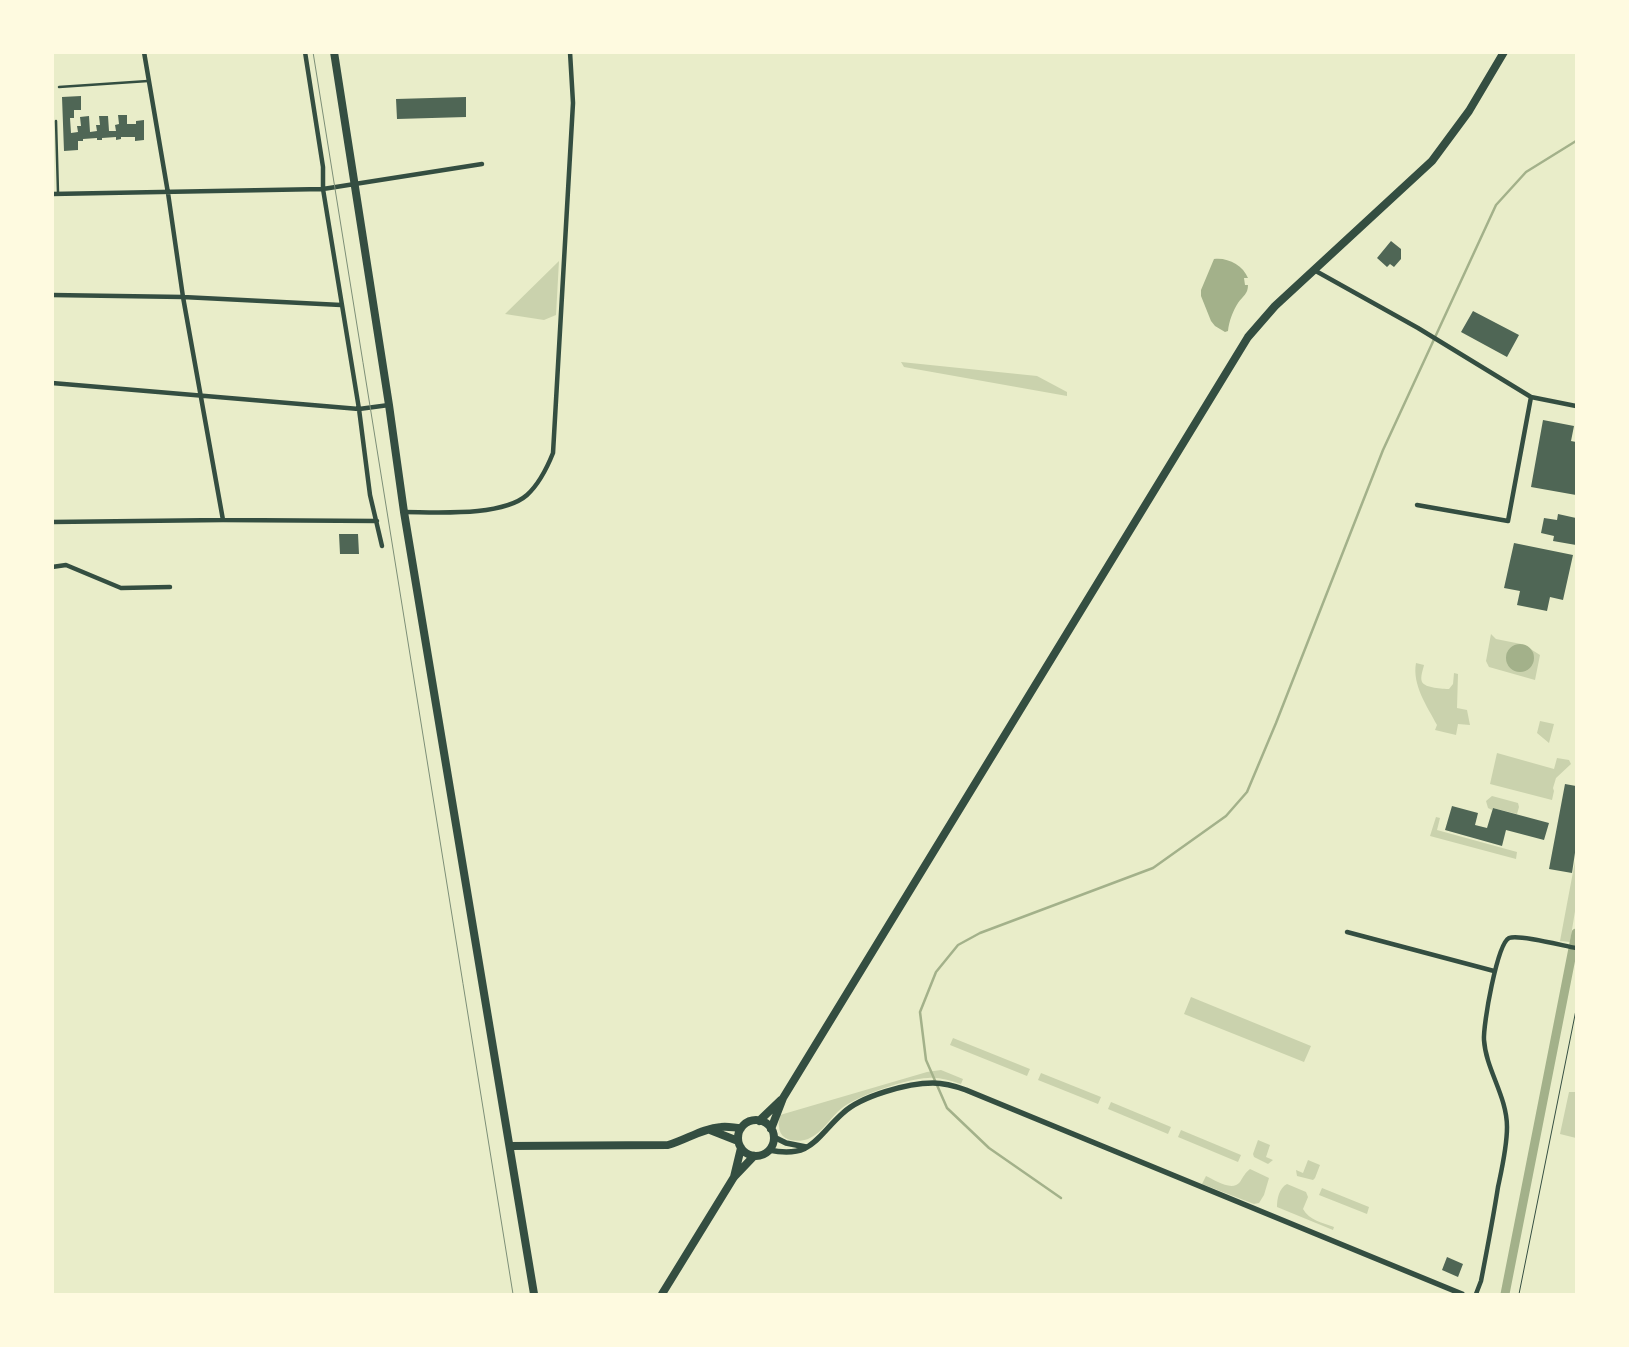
<!DOCTYPE html>
<style>
body{margin:0}
#map{position:relative;width:1629px;height:1347px;overflow:hidden;background:#e9edc9;font-family:"Source Sans 3",sans-serif}
canvas{display:block}
.frame{position:absolute;inset:0;border:54px solid #fefae0;pointer-events:none}
</style>
<div id="map">
<canvas width="1629" height="1347"></canvas>
<div class="frame"></div>
</div>
<script>
const g = document.querySelector('canvas').getContext('2d');
g.lineJoin = 'round';
function fill(path, color) {
  g.fillStyle = color;
  g.fill(path, 'evenodd');
}
function strokePath(path, color, width, dash) {
  g.strokeStyle = color;
  g.lineWidth = width;
  g.lineCap = dash ? 'butt' : 'round';
  g.setLineDash(dash || []);
  g.stroke(path);
}
const green = new Path2D(`
 M 559,261 L 556,315 L 544,320 L 505,314 Z
 M 901,362 L 1037,376 L 1067,392 L 1067,396 L 904,367 Z
 M 1491,634 L 1496,639 L 1521,644 L 1516,645 L 1507,659 L 1508,663 L 1513,669 L 1532,651 L 1529,648 L 1540,655 L 1535,680 L 1489,667 L 1486,661 Z
 M 1416,663 L 1424,665 C 1423,670 1420,677 1422,682 C 1425,688 1443,689 1449,689 L 1453,684 L 1454,673 L 1458,674 L 1457,708 L 1467,710 L 1470,725 L 1458,724 L 1456,735 L 1435,730 L 1437,725 C 1427,706 1412,685 1416,663 Z
 M 1540,721 L 1554,724 L 1549,743 L 1537,733 Z
 M 1497,753 L 1554,769 L 1557,758 L 1569,760 L 1571,764 L 1556,778 L 1553,788 L 1554,791 L 1552,800 L 1490,784 Z
 M 1492,796 L 1518,803 L 1519,807 L 1517,814 L 1493,808 L 1492,810 L 1488,808 L 1486,801 Z
 M 1436,817 L 1440,818 L 1437,830 L 1517,852 L 1516,859 L 1430,836 Z
 M 1576,856 L 1576,905 L 1570,942 L 1560,941 Z
 M 1191,997 L 1311,1046 L 1304,1062 L 1184,1014 Z
 M 953,1038 L 1030,1069 L 1027,1076 L 950,1045 Z
 M 941,1070 L 963,1079 L 961,1084 C 951,1081 939,1077 928,1078 C 906,1079 859,1095 842,1108 C 830,1117 824,1132 808,1139 C 797,1143 779,1141 779,1126 C 778,1123 780,1118 780,1115 L 927,1072 Z
 M 1041,1073 L 1101,1097 L 1098,1104 L 1038,1080 Z
 M 1569,1092 L 1576,1092 L 1576,1138 L 1560,1134 Z
 M 1111,1102 L 1171,1127 L 1168,1134 L 1108,1109 Z
 M 1181,1130 L 1241,1155 L 1238,1162 L 1178,1137 Z
 M 1258,1140 L 1270,1145 L 1266,1157 L 1273,1160 L 1268,1164 L 1254,1157 L 1253,1154 Z
 M 1308,1160 L 1320,1165 L 1315,1178 L 1313,1180 L 1297,1176 L 1296,1170 L 1303,1173 Z
 M 1250,1169 L 1269,1178 L 1264,1195 L 1259,1203 L 1254,1204 L 1202,1184 L 1206,1176 C 1215,1180 1232,1192 1240,1182 C 1243,1177 1245,1173 1250,1169 Z
 M 1287,1184 L 1306,1192 L 1308,1197 L 1303,1209 C 1309,1220 1323,1223 1334,1227 L 1333,1230 L 1277,1207 C 1277,1199 1279,1188 1287,1184 Z
 M 1322,1188 L 1369,1207 L 1367,1214 L 1319,1195 Z`);
const water = new Path2D(`
 M 1214,259 C 1227,257 1243,265 1248,278 L 1244,278 L 1245,285 L 1248,285 C 1248,294 1243,296 1238,303 C 1233,311 1229,321 1228,331 L 1225,332 L 1215,326 L 1211,321 L 1201,296 L 1201,290 Z
 M1506 658a14 14 0 1 1 28 0a14 14 0 1 1-28 0Z`);
const stream = new Path2D(`
 M 1061,1198 L 989,1148 L 947,1108 L 926,1060 L 920,1012 L 936,972 L 958,945 L 980,933 L 1153,868 L 1226,816 L 1247,792 L 1276,723 L 1383,450 L 1496,205 L 1526,172 L 1576,141`);
const canal = new Path2D(`
 M 1505,1294 L 1576,933`);
const building = new Path2D(`
 M 81,96 L 81,110 L 74,110 L 74,118 L 70,118 L 71,133 L 78,132 L 77,126 L 81,126 L 80,117 L 89,116 L 90,132 L 97,131 L 96,125 L 100,125 L 99,116 L 108,116 L 109,131 L 116,131 L 115,125 L 119,124 L 118,115 L 127,115 L 127,124 L 136,124 L 136,121 L 144,120 L 144,140 L 135,141 L 135,137 L 121,137 L 121,139 L 116,140 L 116,137 L 102,138 L 102,140 L 97,140 L 97,138 L 83,139 L 83,141 L 78,141 L 78,150 L 64,151 L 62,97 Z
 M 466,97 L 466,117 L 397,119 L 396,99 Z
 M 1391,241 L 1401,249 L 1401,259 L 1394,267 L 1390,264 L 1387,267 L 1377,258 Z
 M 1473,311 L 1519,335 L 1507,357 L 1461,332 Z
 M 1543,420 L 1574,426 L 1571,441 L 1576,442 L 1576,495 L 1531,487 Z
 M 1558,514 L 1576,518 L 1576,545 L 1553,541 L 1554,536 L 1541,533 L 1544,518 L 1557,520 Z
 M 339,534 L 358,534 L 359,554 L 340,554 Z
 M 1514,543 L 1573,555 L 1563,600 L 1550,597 L 1547,611 L 1517,605 L 1520,591 L 1504,588 Z
 M 1565,784 L 1576,786 L 1576,846 L 1572,873 L 1549,869 Z
 M 1452,806 L 1478,813 L 1475,825 L 1487,828 L 1493,808 L 1549,823 L 1544,840 L 1506,830 L 1502,846 L 1445,830 Z
 M 1447,1257 L 1463,1264 L 1458,1277 L 1442,1270 Z`);
const path = new Path2D(`
 M 1519,1294 L 1576,1010`);
const service = new Path2D(`
 M 59,87 L 148,81
 M 56,121 L 58,193`);
const minor = new Path2D(`
 M 144,52 L 168,193 L 183,297 L 223,520
 M 305,52 L 323,167 L 323,189 L 359,409 L 370,495 L 382,546
 M 52,194 L 323,189 L 482,164
 M 1314,270 L 1418,328 L 1531,397 L 1576,406
 M 52,295 L 183,297 L 341,305
 M 52,383 L 359,409 L 389,405
 M 1417,505 L 1508,521 L 1531,397
 M 404,512 C 435,512 502,517 527,495 C 539,484 547,468 553,453 L 573,103 L 570,52
 M 52,522 L 223,520 L 377,521
 M 52,567 L 66,565 L 121,588 L 170,587
 M 1347,932 L 1494,971
 M 1476,1294 L 1481,1281 C 1487,1250 1493,1219 1498,1187 C 1502,1168 1507,1147 1507,1127 C 1507,1096 1486,1070 1484,1040 C 1483,1025 1497,944 1509,938 C 1519,934 1564,946 1576,948`);
const tertiary = new Path2D(`
 M 774,1137 L 786,1143 L 806,1147
 M 769,1150 C 812,1159 816,1137 843,1113 C 861,1096 908,1083 933,1083 C 944,1083 955,1086 966,1090 L 1462,1294`);
const primary = new Path2D(`
 M 334,52 L 389,405 L 404,512 L 534,1294
 M738 1138a18 18 0 1 1 36 0a18 18 0 1 1-36 0Z
 M 759,1121 L 781,1100
 M 771,1129 L 783,1098 L 1248,337 L 1275,306 L 1432,161 L 1469,111 L 1504,52
 M 710,1130 L 738,1141
 M 510,1146 L 668,1145 C 686,1140 703,1128 721,1127 C 728,1126 735,1128 741,1128
 M 734,1177 L 741,1148
 M 662,1294 L 734,1177 L 754,1156`);
const tram = new Path2D(`
 M 313,52 L 513,1294`);
fill(green, '#cad2ad');
fill(water, '#a3b18a');
strokePath(stream, '#a3b18a', 2.5);
strokePath(canal, '#a3b18a', 9);
fill(building, '#4f6655');
strokePath(path, '#344e41', 1);
strokePath(service, '#344e41', 2.5);
strokePath(minor, '#344e41', 4.5);
strokePath(tertiary, '#344e41', 5.5);
strokePath(primary, '#344e41', 8);
strokePath(tram, '#7c8e77', 1);
</script>
